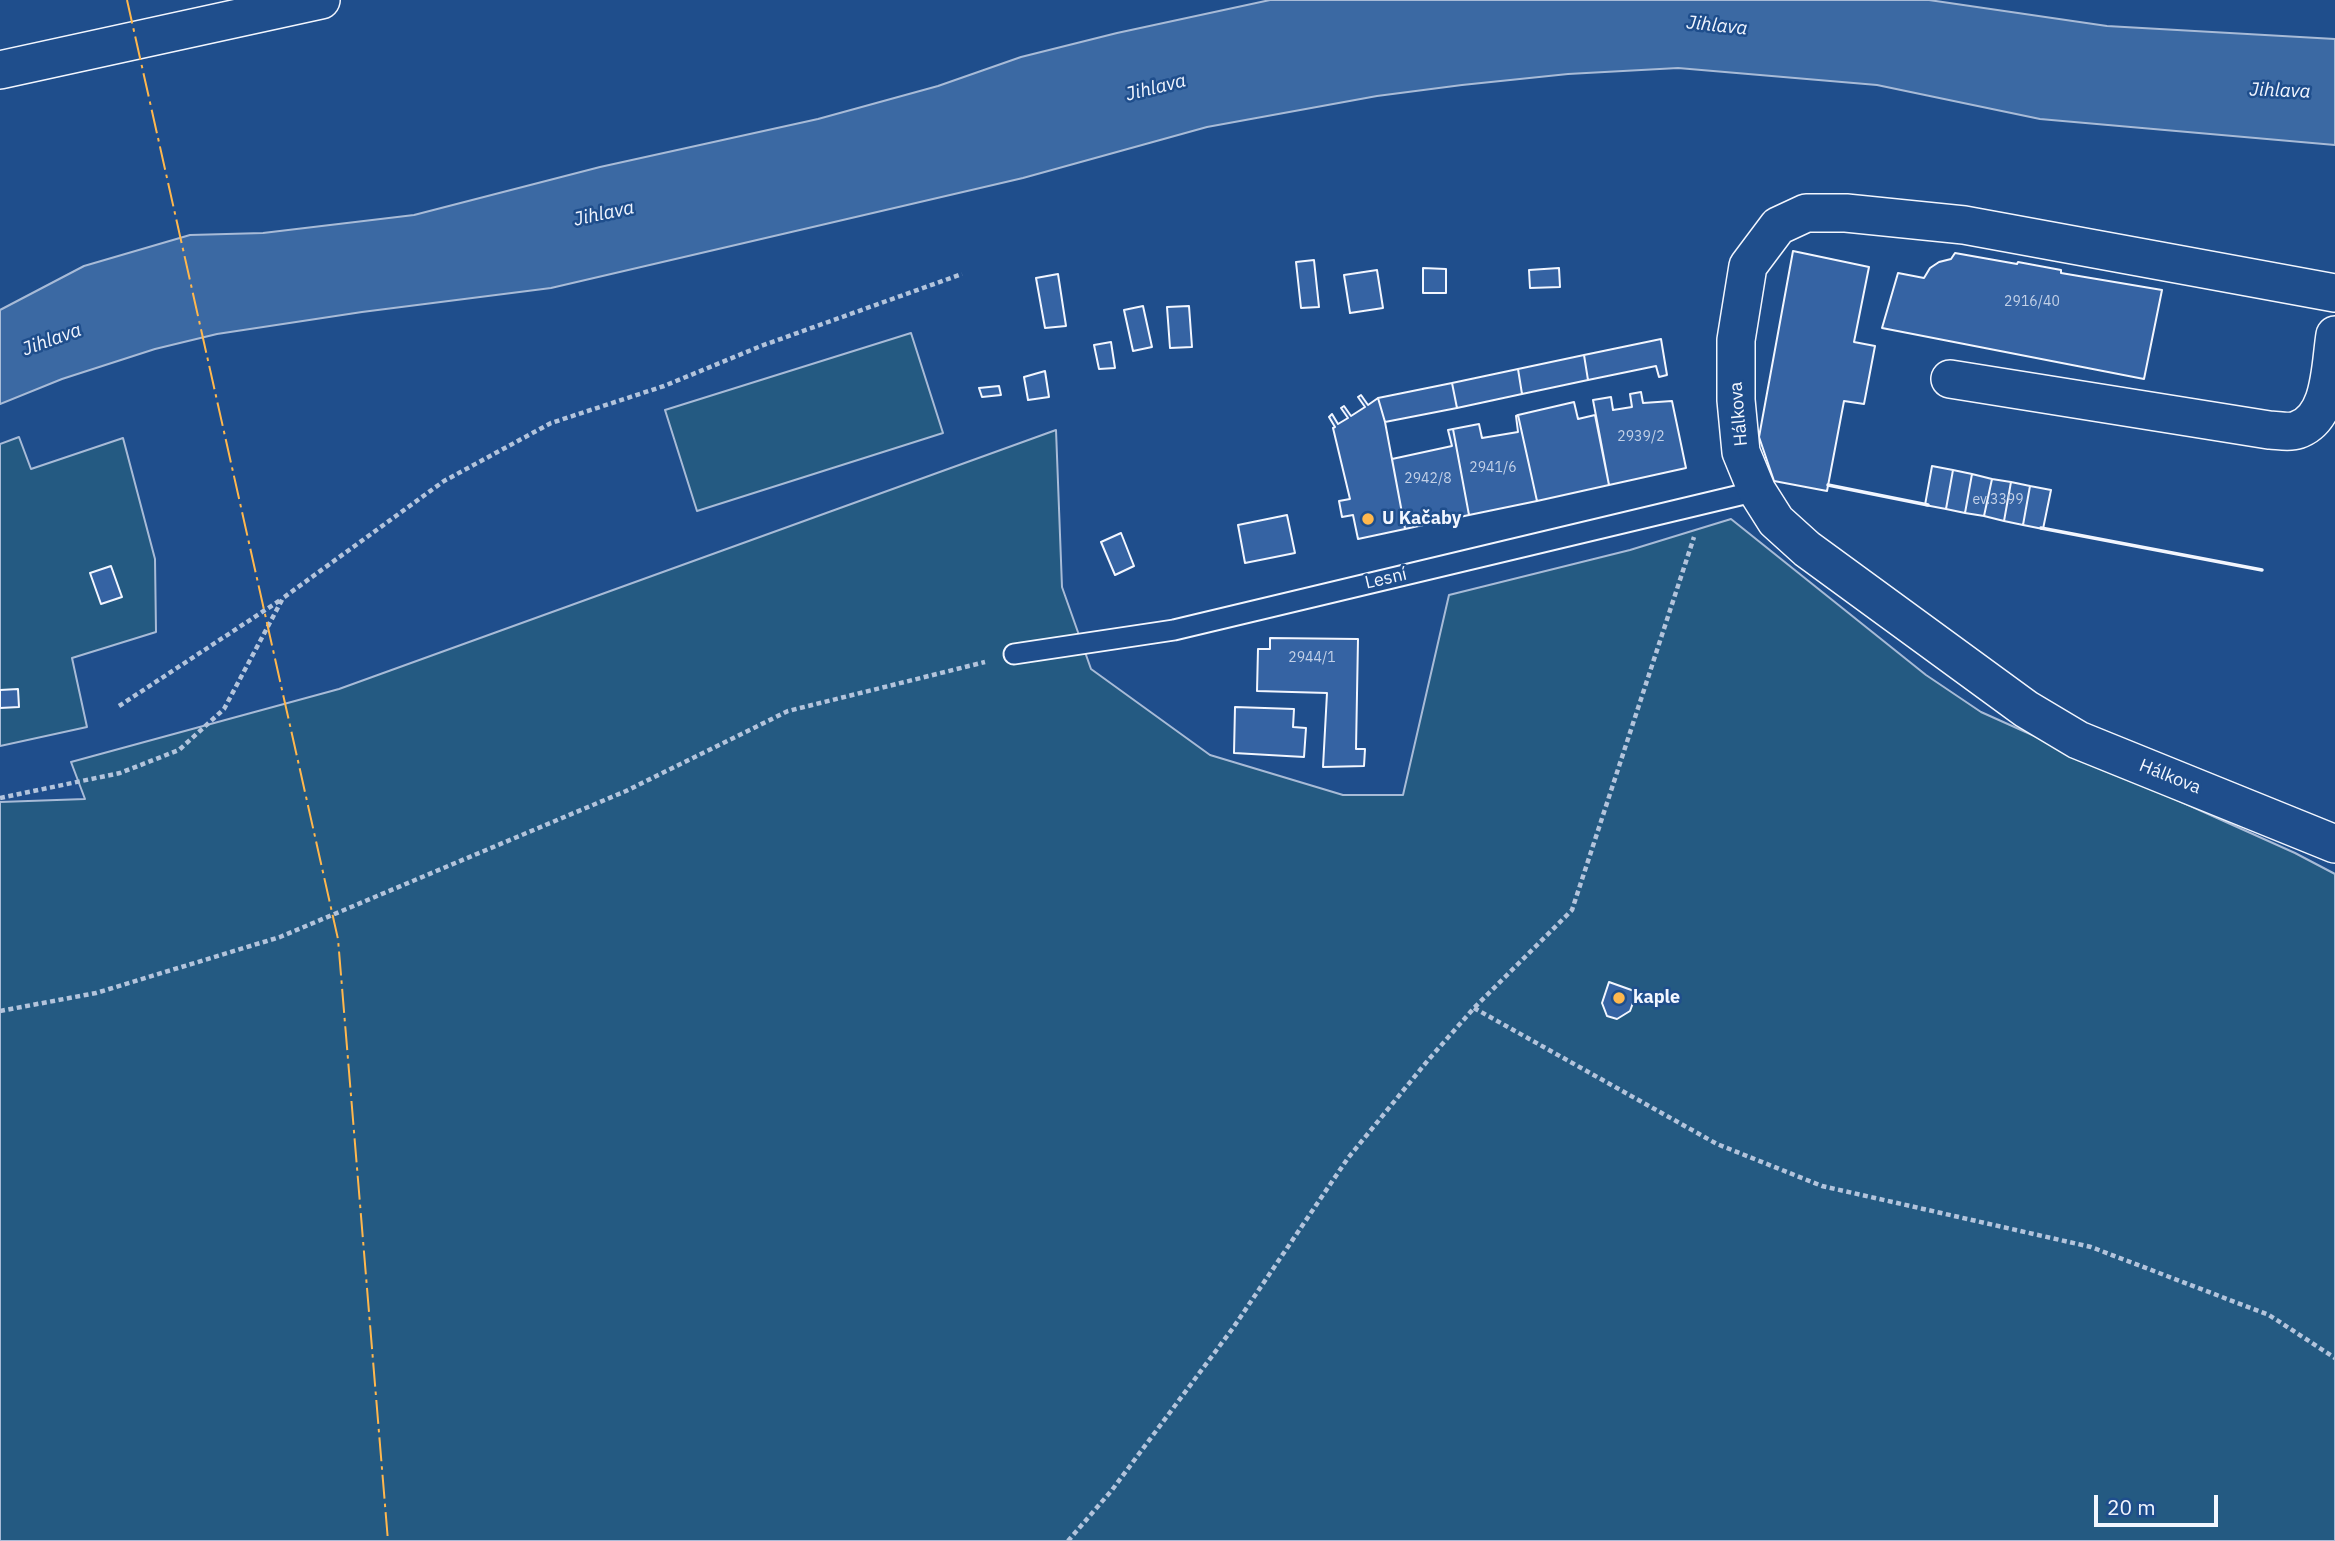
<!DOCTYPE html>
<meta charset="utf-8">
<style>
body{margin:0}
#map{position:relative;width:2335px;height:1541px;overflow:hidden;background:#1f4e8c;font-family:"IBM Plex Sans",sans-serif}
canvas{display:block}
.scale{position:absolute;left:2094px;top:1495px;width:124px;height:32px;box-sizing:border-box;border:4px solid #f2f6ff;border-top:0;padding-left:9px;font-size:21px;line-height:24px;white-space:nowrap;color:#f2f6ff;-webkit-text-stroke:5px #1f4e8c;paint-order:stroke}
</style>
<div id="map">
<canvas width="2335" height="1541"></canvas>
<div class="scale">20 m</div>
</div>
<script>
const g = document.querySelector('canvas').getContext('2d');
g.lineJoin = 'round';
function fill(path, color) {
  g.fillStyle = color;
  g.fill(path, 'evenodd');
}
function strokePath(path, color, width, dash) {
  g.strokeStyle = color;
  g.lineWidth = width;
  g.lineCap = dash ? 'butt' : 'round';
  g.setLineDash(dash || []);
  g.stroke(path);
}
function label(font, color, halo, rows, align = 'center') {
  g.font = font + ' "IBM Plex Sans",sans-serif';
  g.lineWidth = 5;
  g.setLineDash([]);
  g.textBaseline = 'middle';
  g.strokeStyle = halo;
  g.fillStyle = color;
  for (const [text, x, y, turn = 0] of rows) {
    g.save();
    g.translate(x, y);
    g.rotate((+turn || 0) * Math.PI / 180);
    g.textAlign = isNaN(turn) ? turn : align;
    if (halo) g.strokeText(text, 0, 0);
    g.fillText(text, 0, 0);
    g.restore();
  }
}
const green = new Path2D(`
 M 911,333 L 943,433 L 697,511 L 665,410 Z
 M 1056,430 L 1062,587 L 1091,669 L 1210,755 L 1343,795 L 1403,795 L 1449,595 L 1630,550 L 1731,519 L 1926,675 L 1981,712 L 2295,853 L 2335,874 L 2335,1541 L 0,1541 L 0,802 L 85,799 L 71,762 L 339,689 Z
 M 19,437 L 31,469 L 123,438 L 155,559 L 156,632 L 72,658 L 87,727 L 0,746 L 0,444 Z`);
const water = new Path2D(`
 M 1270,0 L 1929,0 L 2107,26 L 2335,39 L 2335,145 L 2040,119 L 1877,85 L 1678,68 L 1568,74 L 1462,85 L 1377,96 L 1207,127 L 1023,178 L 551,288 L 362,312 L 217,334 L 155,349 L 62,379 L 0,404 L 0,310 L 84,266 L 190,235 L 263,233 L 414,215 L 600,167 L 818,119 L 938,86 L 1021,57 L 1117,33 Z`);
const building = new Path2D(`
 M 1793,251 L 1869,267 L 1854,342 L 1875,346 L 1864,404 L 1844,401 L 1827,491 L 1774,481 L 1759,437 Z
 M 1955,253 L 2017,264 L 2018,262 L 2061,270 L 2061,273 L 2162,290 L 2144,379 L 1882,328 L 1898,273 L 1924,278 L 1930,268 L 1939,262 L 1951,259 Z
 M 1314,260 L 1319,307 L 1301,308 L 1296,262 Z
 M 1423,268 L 1446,269 L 1446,293 L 1423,293 Z
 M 1559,268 L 1560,287 L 1530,288 L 1529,270 Z
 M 1377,270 L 1383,308 L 1350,313 L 1344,275 Z
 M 1058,274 L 1066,326 L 1045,328 L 1036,278 Z
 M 1143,306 L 1152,347 L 1133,351 L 1124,310 Z
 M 1189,306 L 1192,347 L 1170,348 L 1167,307 Z
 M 1661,339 L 1667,375 L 1659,377 L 1656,366 L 1588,380 L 1584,355 Z
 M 1111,342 L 1115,368 L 1099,369 L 1094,345 Z
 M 1584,355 L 1588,380 L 1522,394 L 1518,369 Z
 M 1518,369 L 1522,394 L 1457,408 L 1452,383 Z
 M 1045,371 L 1049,397 L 1028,400 L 1024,377 Z
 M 1452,383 L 1457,408 L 1385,422 L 1378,398 Z
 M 999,386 L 1001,395 L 982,397 L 979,388 Z
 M 1641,392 L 1643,403 L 1672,401 L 1686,468 L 1609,485 L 1593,400 L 1611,397 L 1613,410 L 1632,407 L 1630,394 Z
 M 1361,395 L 1368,405 L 1378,398 L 1385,422 L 1405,529 L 1358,539 L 1353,515 L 1342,517 L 1339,501 L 1350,499 L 1333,428 L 1335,427 L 1329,417 L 1332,414 L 1338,424 L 1348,418 L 1341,408 L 1344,406 L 1351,416 L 1365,407 L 1358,397 Z
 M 1574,402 L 1578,419 L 1595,415 L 1609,485 L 1537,501 L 1518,415 Z
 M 1518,415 L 1537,501 L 1469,515 L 1453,429 L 1479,424 L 1482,438 L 1518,432 L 1516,416 Z
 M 1453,429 L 1469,515 L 1405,529 L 1392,459 L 1452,446 L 1448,430 Z
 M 1932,466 L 1953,470 L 1946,509 L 1925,505 Z
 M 1953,470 L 1972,474 L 1965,513 L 1946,509 Z
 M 1972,474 L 1992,479 L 1984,516 L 1965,513 Z
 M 1992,479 L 2011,482 L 2004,521 L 1984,516 Z
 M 2011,482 L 2030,486 L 2023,525 L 2004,521 Z
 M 2030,486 L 2051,490 L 2043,529 L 2023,525 Z
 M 1287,515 L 1295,553 L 1245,563 L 1238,525 Z
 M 1121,533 L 1134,566 L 1115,575 L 1101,542 Z
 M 111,566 L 122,597 L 101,604 L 90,573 Z
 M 1270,638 L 1358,639 L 1356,749 L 1365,749 L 1364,766 L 1323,767 L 1327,693 L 1257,691 L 1258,649 L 1270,649 Z
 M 18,689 L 19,707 L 0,708 L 0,690 Z
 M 1235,707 L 1294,709 L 1293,727 L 1306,728 L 1304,757 L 1234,753 Z
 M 1609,982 L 1637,992 L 1630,1011 L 1617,1019 L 1607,1016 L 1602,1003 Z`);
const path = new Path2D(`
 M 119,706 L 282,599
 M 0,798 L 120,773 L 179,750 L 224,709 L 283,598 L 444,481 L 551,423 L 664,386 L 761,346 L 962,274
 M 1474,1008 L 1717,1144 L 1822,1186 L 2091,1247 L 2269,1315 L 2335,1358
 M 0,1011 L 96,993 L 280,937 L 626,791 L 788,711 L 985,662
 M 1068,1541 L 1112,1490 L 1233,1328 L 1348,1158 L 1429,1059 L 1474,1008 L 1572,910 L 1694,537`);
const lane = new Path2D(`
 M 1014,654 L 1174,630 L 1757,491`);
const street = new Path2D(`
 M 0,70 L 321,0
 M 2335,293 L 1964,225 L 1846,213 L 1806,213 L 1778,226 L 1748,266 L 1736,340 L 1736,400 L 1741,452 L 1757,491 L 1776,521 L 1807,549 L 2026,709 L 2078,740 L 2335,844
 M 1950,379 L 2269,430 C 2277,430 2289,433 2297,430 C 2332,418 2330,365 2335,335`);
const wall = new Path2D(`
 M 1828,485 L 1928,505
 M 2041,528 L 2262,570`);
const power = new Path2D(`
 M 127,0 L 338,939 L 388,1541`);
const markers = [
 [1368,519,7,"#ffb74d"],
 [1619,998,7,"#ffb74d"]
];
const numberNames = [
 ["2916/40",2032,302],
 ["2939/2",1641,437],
 ["2941/6",1493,468],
 ["2942/8",1428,479],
 ["ev.3399",1998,500],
 ["2944/1",1312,658]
];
const streetNames = [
 ["Hálkova",1739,414,-95],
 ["Lesní",1386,579,-13],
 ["Hálkova",2170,777,22]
];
const poiNames = [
 ["U Kačaby",1382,519],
 ["kaple",1633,998]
];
const waterNames = [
 ["Jihlava",1717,26,6],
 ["Jihlava",1156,88,-14],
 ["Jihlava",2280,91,2],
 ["Jihlava",604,214,-12],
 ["Jihlava",52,340,-20]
];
fill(green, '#245a82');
strokePath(green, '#a8bbd7', 2);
fill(water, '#3b69a3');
strokePath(water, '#a8bbd7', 2);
fill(building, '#3563a3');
strokePath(building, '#f2f6ff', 2);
strokePath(lane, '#f2f6ff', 23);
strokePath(street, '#f2f6ff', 40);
strokePath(path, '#b3c4dc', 4.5, [5, 3.5]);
strokePath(lane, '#1f4e8c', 19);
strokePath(street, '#1f4e8c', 37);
strokePath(wall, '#f2f6ff', 3.5);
strokePath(power, '#ffb74d', 2, [24, 5, 3.5, 5]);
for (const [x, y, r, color] of markers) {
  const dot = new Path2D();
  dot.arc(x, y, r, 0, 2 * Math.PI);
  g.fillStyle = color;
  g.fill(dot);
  strokePath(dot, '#1f4e8c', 2.5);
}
label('14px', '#c3d1e8', null, numberNames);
label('18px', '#f2f6ff', '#1f4e8c', streetNames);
label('bold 18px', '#f2f6ff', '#1f4e8c', poiNames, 'left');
label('italic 19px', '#f2f6ff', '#1f4e8c', waterNames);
</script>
